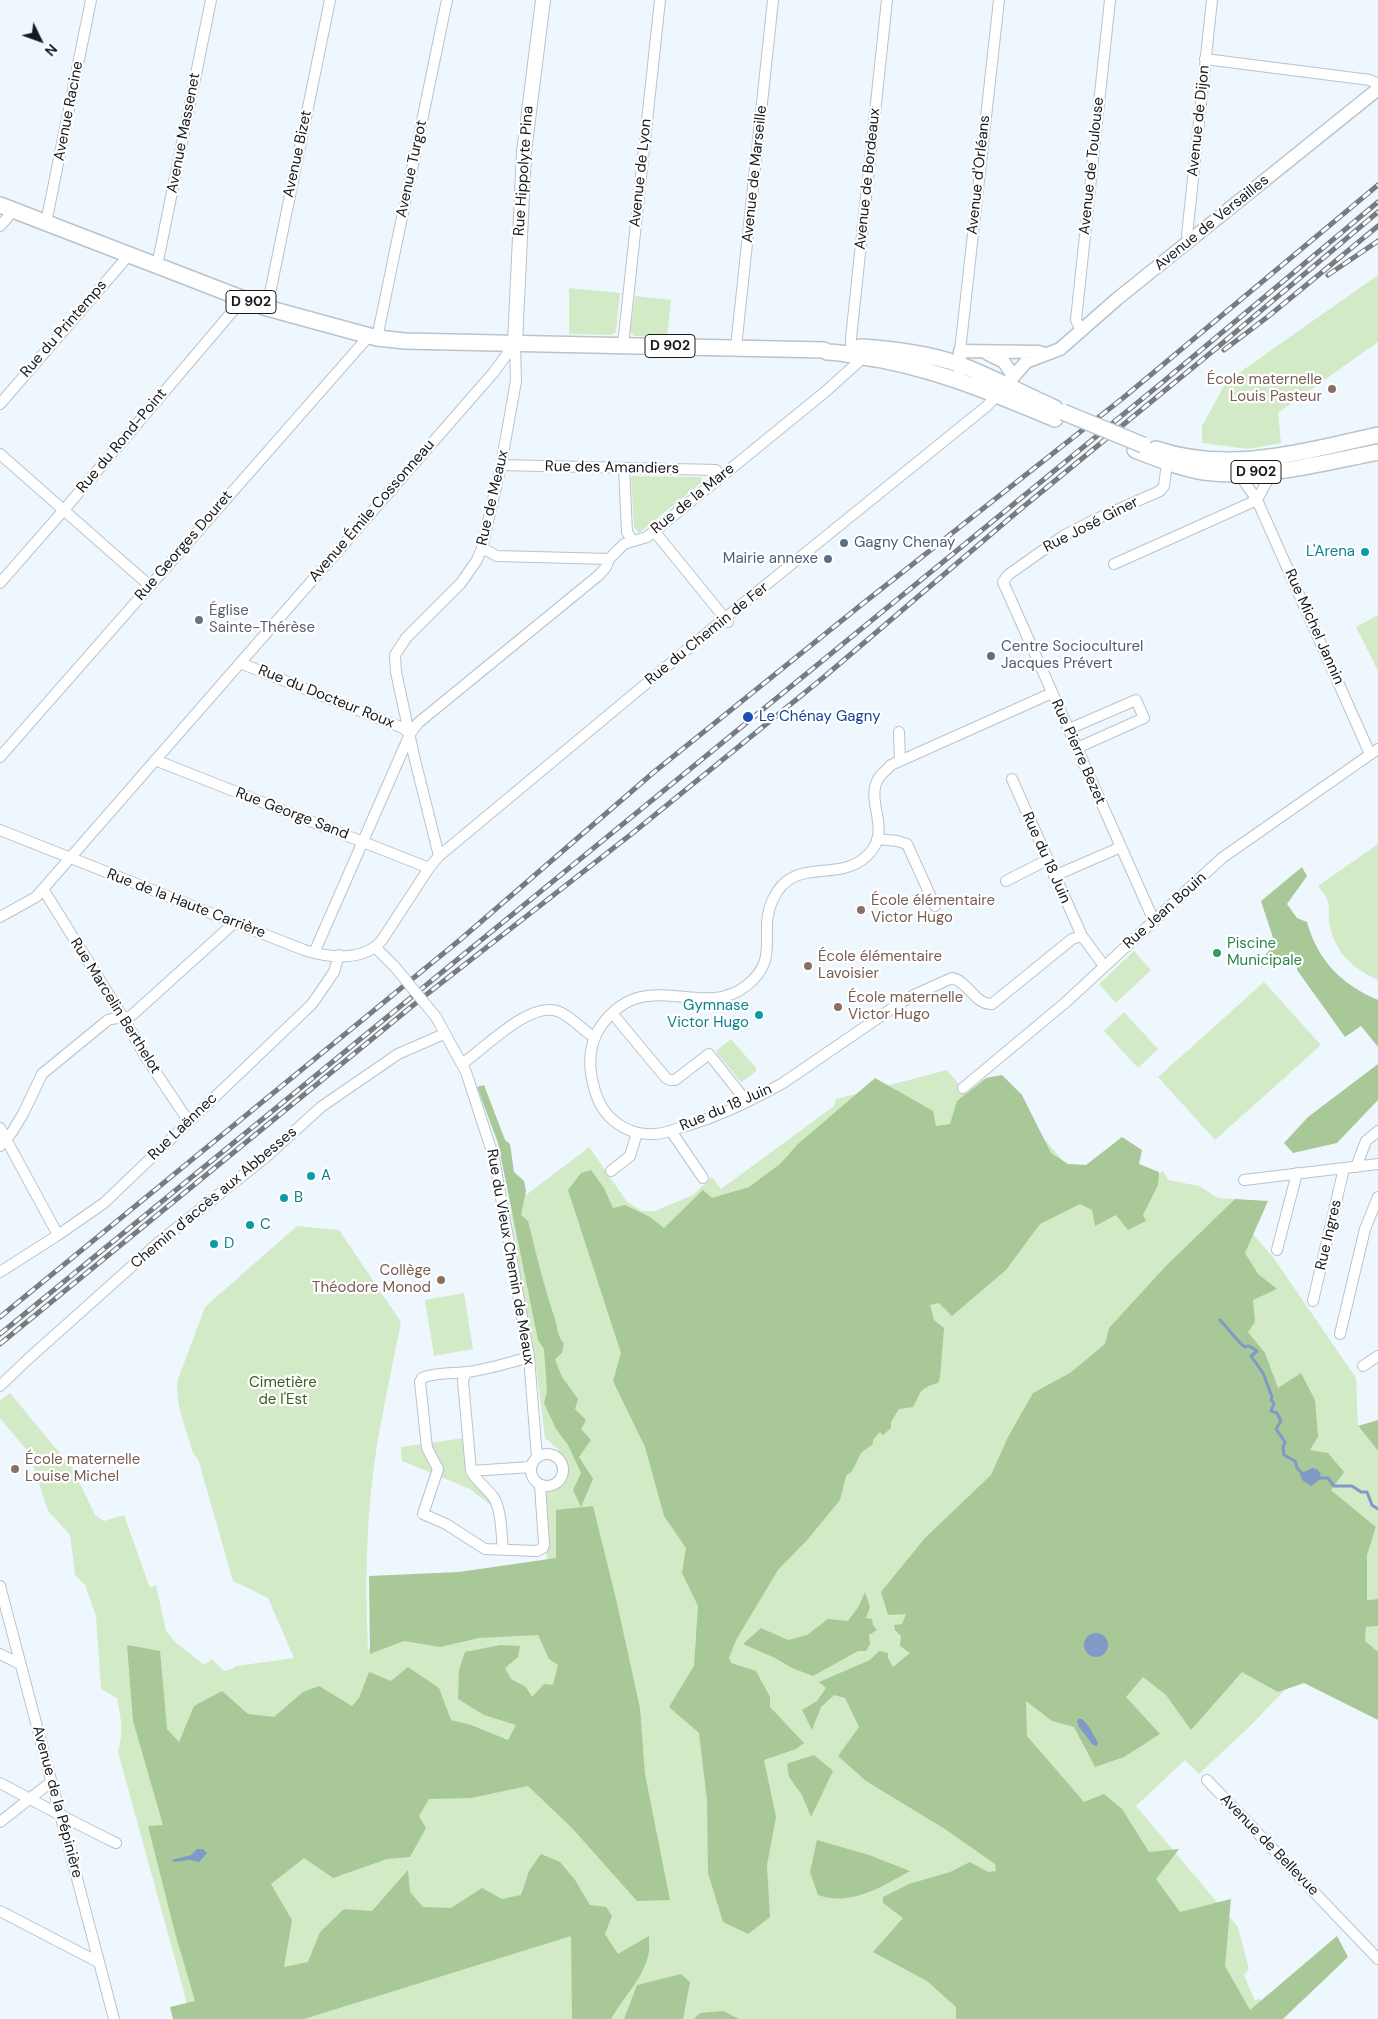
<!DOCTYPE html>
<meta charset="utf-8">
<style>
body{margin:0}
#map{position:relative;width:1378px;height:2019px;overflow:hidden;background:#eff7fe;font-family:"DM Sans",sans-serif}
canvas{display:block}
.north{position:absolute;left:15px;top:15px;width:50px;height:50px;-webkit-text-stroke:4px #fff;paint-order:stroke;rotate:132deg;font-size:14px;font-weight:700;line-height:20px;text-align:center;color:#171a1d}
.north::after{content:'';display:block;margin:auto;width:18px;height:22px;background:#171a1d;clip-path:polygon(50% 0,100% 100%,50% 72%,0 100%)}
</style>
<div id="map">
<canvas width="1378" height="2019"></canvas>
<div class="north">N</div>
</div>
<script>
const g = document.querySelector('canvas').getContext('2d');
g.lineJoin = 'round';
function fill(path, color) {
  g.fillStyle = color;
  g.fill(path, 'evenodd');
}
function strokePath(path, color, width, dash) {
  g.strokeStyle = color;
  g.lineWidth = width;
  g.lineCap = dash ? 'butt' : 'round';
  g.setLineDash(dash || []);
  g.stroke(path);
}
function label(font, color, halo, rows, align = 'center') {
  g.font = font + ' "DM Sans",sans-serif';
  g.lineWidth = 4.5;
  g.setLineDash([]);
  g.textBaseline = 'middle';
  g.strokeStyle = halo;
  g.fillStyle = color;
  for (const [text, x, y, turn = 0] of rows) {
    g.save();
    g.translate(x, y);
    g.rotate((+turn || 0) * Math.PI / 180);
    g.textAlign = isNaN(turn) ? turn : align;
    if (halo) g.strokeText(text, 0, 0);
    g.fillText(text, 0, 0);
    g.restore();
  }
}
const green = new Path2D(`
 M 1378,275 L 1378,342 L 1278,413 L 1281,443 L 1248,449 L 1202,443 L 1202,426 L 1226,382 Z
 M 569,288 L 620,293 L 616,332 L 611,335 L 569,334 Z
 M 635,296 L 671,300 L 667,336 L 634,336 L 630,332 Z
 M 633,476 L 701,477 L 702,482 L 639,533 L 634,527 L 631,478 Z
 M 1378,615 L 1378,671 L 1356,627 Z
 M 1378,844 L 1378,980 C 1352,968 1334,952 1329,922 C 1328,916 1330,908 1328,902 C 1327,897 1321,890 1318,886 Z
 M 1134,951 L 1151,970 L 1116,1003 L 1099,984 Z
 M 1264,982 L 1321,1045 L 1215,1140 L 1158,1077 Z
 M 1124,1012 L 1158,1049 L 1138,1068 L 1104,1031 Z
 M 731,1039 L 756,1068 L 756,1071 L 742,1082 L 740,1081 L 717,1053 L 717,1050 Z
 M 947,1070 L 968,1095 L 993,1078 L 1106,1212 L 1163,1171 L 1168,1180 L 1199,1186 L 1218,1198 L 1235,1199 L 1228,1206 L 1273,1257 L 1356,1378 L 1358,1427 L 1378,1451 L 1378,1599 L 1367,1600 L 1367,1555 L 1376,1527 L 1331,1490 L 1330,1455 L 1305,1669 L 1250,1726 L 1199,1774 L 1185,1760 L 1136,1806 L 1238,1927 L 1249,1969 L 1244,1975 L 1255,2001 L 1260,1998 L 1266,2019 L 189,2019 L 185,1996 L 118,1752 C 124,1730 121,1720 117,1698 L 101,1689 L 96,1616 L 85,1585 L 75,1575 L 70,1535 L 48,1511 L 29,1453 L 0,1418 L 0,1401 L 10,1393 L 73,1469 L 95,1515 L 104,1521 L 124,1515 L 150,1588 L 156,1585 L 166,1631 L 175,1642 L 204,1665 L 212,1659 L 224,1671 L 232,1669 L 236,1666 L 294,1658 L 268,1598 L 233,1581 L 198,1459 L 193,1453 C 187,1430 174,1403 178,1379 L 205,1307 L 297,1226 L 339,1230 L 401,1322 C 393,1363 384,1404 377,1445 C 366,1513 365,1581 368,1649 L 388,1647 L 404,1641 L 418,1643 L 550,1594 L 541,1494 L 554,1489 L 564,1466 L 558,1449 L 545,1438 L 534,1350 L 532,1350 L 510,1207 L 588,1148 L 590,1148 L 627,1202 L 642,1211 L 655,1211 L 693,1195 L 712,1177 L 721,1189 L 834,1106 L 836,1099 Z
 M 464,1293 L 473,1349 L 434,1356 L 425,1300 Z
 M 464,1438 L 467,1473 L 489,1499 L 493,1507 L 470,1489 L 402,1461 L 401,1447 Z
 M 1378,1626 L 1378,1652 L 1365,1642 L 1366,1627 Z`);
const forest = new Path2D(`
 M 1302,867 L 1307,876 L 1287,904 L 1297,918 L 1307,922 C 1318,961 1341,984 1378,1000 L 1378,1047 L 1361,1026 L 1345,1037 L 1297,970 L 1297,955 L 1283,956 L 1267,967 L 1254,967 L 1275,944 L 1261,901 Z
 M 1378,1064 L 1378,1100 L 1337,1143 L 1293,1153 L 1284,1143 L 1308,1117 Z
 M 1002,1075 L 1022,1095 L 1051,1153 L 1068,1164 L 1086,1165 L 1122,1137 L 1142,1150 L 1139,1164 L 1159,1172 L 1158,1185 L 1143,1215 L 1146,1221 L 1128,1230 L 1116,1215 L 1095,1226 L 1092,1210 L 1080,1204 L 1040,1224 L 1006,1270 L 952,1316 L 939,1303 L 930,1305 L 934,1320 L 944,1328 L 940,1378 L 938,1383 C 918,1389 922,1391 913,1407 L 899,1409 L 891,1422 L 891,1428 L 883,1435 L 880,1432 L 873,1440 L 873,1444 L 861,1453 L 852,1471 L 846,1476 L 840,1500 L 808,1539 L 778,1570 L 736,1640 L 729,1658 L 731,1663 L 756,1671 L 770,1697 L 770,1707 L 804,1743 L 796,1749 L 764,1760 L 776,1817 L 767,1865 L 770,1917 L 748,1934 L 723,1922 L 708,1873 L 707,1800 L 699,1733 L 669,1707 L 694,1666 L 698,1606 L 682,1573 L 686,1548 L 664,1516 L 645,1447 L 613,1381 L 621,1353 L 568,1190 L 581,1173 L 591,1170 L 604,1188 L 613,1208 L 625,1205 L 650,1217 L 664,1228 L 703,1190 L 712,1198 L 749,1187 L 780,1164 L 798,1144 L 875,1078 L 933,1111 L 936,1126 L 950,1124 L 957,1101 L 986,1078 Z
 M 484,1085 L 505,1140 L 510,1144 L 514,1172 L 524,1181 L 526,1191 L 521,1215 L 528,1221 C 536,1254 544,1286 555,1319 C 558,1329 557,1335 564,1344 L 562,1353 L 555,1359 L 562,1377 L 578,1399 L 575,1409 L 586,1420 L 581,1429 L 591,1440 L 579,1457 L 593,1479 L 581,1507 L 573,1490 L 581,1473 L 568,1445 L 556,1429 L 544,1403 L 547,1391 L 544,1349 L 538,1340 L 498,1143 L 477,1087 Z
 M 1235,1199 L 1268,1201 L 1245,1253 L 1258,1274 L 1277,1289 L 1253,1300 L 1255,1322 L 1248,1332 L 1265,1353 L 1278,1388 L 1301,1373 L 1315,1400 L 1318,1437 L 1310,1450 L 1328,1453 L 1344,1472 L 1331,1490 L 1376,1527 L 1367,1555 L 1367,1600 L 1378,1599 L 1378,1626 L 1366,1627 L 1365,1641 L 1378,1652 L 1378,1720 L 1304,1683 L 1278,1692 L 1242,1672 L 1191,1730 L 1166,1695 L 1143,1677 L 1126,1697 L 1160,1734 L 1124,1757 L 1095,1767 L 1074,1727 L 1052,1721 L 1026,1701 L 1027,1736 L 1084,1802 L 1104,1794 L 1122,1809 L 1149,1852 L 1179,1849 L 1156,1879 L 1180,1912 L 1231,1899 L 1225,1966 L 1250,2010 L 1337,1936 L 1348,1957 L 1283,2019 L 956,2019 L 956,2007 L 927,1981 L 873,1952 L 903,1918 L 883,1903 L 883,1897 L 909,1884 L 950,1872 L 970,1862 L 988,1872 L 996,1871 L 995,1864 L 945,1829 L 866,1781 L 838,1756 L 859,1727 L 845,1698 L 834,1695 L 821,1707 L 812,1730 L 802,1710 L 817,1701 L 826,1688 L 819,1682 L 870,1660 L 879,1651 L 888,1653 L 888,1658 L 893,1667 L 910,1653 L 900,1646 L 901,1636 L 895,1630 L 894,1625 L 902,1624 L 906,1614 L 888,1615 L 881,1592 L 925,1538 L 991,1475 L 1008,1437 L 1033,1393 L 1070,1373 L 1105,1344 L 1109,1328 L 1166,1266 Z
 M 1378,1420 L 1378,1451 L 1358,1426 Z
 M 593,1506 L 616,1599 L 640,1708 L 645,1774 L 670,1900 L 637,1901 L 572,1828 L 528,1786 L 471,1798 L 429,1799 L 419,1816 L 426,1828 L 410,1857 L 387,1859 L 333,1878 L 304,1858 L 271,1884 L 292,1920 L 284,1967 L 308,1962 L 320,1932 L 344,1909 L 372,1911 L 408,1870 L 410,1892 L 423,1907 L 451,1908 L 482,1888 L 502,1899 L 521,1895 L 529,1871 L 541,1854 L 560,1862 L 575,1880 L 590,1905 L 606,1907 L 612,1916 L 605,1934 L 618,1954 L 649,1936 C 649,1944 650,1953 647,1960 C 640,1982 622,1999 611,2019 L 572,2019 L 571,1936 L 304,2019 L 173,2019 L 170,2007 L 195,2001 L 175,1933 L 148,1826 L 163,1825 L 133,1721 L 127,1645 L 160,1651 L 167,1729 L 179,1742 L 194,1706 L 222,1691 L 248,1714 L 274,1717 L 303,1692 L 319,1686 L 352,1706 L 359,1698 L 369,1672 L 391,1681 L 408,1667 L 439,1688 L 451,1720 L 471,1725 L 508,1740 L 516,1725 L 484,1715 L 458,1699 L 459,1670 L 465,1652 L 500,1645 L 520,1646 L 518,1657 L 505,1668 L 511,1679 L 526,1687 L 532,1697 L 544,1684 L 553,1685 L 558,1665 L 549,1659 L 538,1635 L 479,1638 L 440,1647 L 404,1641 L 370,1654 L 369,1576 L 459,1572 L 556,1558 L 556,1510 Z
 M 865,1592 L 870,1607 L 866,1618 L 872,1619 L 873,1625 L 877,1630 L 869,1635 L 870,1644 L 866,1651 L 858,1651 L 813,1676 L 792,1668 L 775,1658 L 743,1644 L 761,1628 L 788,1640 L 807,1635 L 828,1619 L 848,1621 L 859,1606 Z
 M 814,1755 L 833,1771 L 811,1817 L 802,1795 L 789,1777 L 787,1765 L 789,1763 Z
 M 817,1840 L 869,1855 L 910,1871 C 883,1886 850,1907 818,1895 L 810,1872 Z
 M 681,1974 L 690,1982 L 683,2019 L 624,2019 L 637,1985 Z
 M 723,2011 L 739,2019 L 694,2019 L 700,2013 Z`);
const water = new Path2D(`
 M 1312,1468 L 1317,1469 L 1321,1474 L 1318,1481 L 1311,1486 L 1302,1480 L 1300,1474 Z
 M1084 1645a12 12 0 1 1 24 0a12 12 0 1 1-24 0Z
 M 1079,1719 L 1082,1719 L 1090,1728 L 1098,1743 L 1097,1746 L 1093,1745 L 1079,1727 L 1077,1721 Z
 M 197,1849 L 203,1849 L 207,1853 L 199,1862 L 190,1860 L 173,1862 L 172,1860 L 191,1855 Z`);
const stream = new Path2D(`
 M 1220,1320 L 1241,1344 L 1245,1347 L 1249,1346 L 1257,1351 L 1251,1356 L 1263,1373 L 1272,1397 L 1271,1400 L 1274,1403 L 1271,1411 L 1277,1413 L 1281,1421 L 1276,1429 L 1285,1442 L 1283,1447 L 1284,1455 L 1295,1461 L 1297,1468 L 1303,1474
 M 1316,1478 L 1328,1478 L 1334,1486 L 1352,1486 L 1361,1492 L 1367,1492 L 1372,1505 L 1378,1509`);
const minor = new Path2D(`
 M 1205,59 L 1370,80 L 1378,84
 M 46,223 L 91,0
 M 0,226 L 14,210
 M 1191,240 L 1187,235 L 1212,0
 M 157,266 L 211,0
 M 267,308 L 330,0
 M 1081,331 L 1076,320 L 1110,0
 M 377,338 L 447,0
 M 623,345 L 660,0
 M 736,347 L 773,0
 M 960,351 L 999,0
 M 857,356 L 851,347 L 851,338 L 887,0
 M 0,404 L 129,255
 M 0,454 L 150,586
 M 501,465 L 716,470 L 721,476
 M 624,468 L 627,532 L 632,540
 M 1239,474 L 1257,500 L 1370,754
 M 1257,500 L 1273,470
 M 654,531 L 728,622
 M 482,548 L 497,556 L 609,559
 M 1114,564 L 1257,500
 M 0,583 L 63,511 L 243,299
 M 240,663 L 393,724 L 403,728 L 410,734
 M 1052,693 L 891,765 C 887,770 881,774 878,779 C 864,805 897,834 862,860 C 833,881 793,857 773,899 C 757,933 782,958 746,986 C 701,1021 645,964 601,1026 C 587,1046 588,1068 595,1091 C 602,1117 626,1136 654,1134 C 662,1134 671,1131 679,1128 C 716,1118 751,1101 783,1083 L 897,1005 L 914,995 L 952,978 C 968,981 975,1005 992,1004 L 1072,939 L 1082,936 L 1104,966
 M 1069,729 L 1136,700 L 1144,718 L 1077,748
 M 899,732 L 900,761
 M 0,757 L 369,336
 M 155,760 L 429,868
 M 1012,779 L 1082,936
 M 0,830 L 304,950 C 329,958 364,962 382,940 L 429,868 L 439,856 L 725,618 L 987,406 L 998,394
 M 877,839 L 897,841 L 907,844 L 935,906
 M 439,856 L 414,756 L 396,672 L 395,655 L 406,638 L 461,583 L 477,560 L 482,548 L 501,465 L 516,381 L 515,343
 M 1054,876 L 1121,847
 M 1006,881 L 1047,860
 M 43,889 L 124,1019 L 145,1056 L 189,1122
 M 0,917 L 36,897 L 43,889 L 494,372 L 515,343
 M 1154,921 L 1003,582 L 1008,575 L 1063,536 L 1096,519 L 1160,491 L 1164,486 L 1167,463
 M 376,948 L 395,967
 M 314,953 L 410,734 L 418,723 L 599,575 L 606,567 L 609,559 L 624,544 L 647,537 L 825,392 L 866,355
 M 612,1013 L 666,1078 L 670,1080 L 675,1080 L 709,1054 L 747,1102
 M 436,1017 L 466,1072 L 494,1158 L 529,1357 L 537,1458
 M 462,1064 C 484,1049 528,1002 557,1011 C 570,1015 582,1030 594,1037
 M 963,1088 L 1066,1002 L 1222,858 L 1378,749
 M 0,1128 L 58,1235
 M 671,1131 L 703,1178
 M 0,1146 L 12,1132 L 23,1114 L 42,1074 L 108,1020 C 116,1017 123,1019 131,1016 L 234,923
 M 1356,1167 L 1366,1141 L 1378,1131
 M 611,1171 L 630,1156 L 637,1133
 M 1244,1180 L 1378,1164
 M 1277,1250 L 1297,1173
 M 0,1272 L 58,1235 L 104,1203 L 312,1004 L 334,972 L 339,955
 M 1313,1301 L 1344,1168
 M 1340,1334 L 1365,1229 L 1378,1197
 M 529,1357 C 509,1363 489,1369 468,1372 C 453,1374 437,1372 422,1378 L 420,1382 L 427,1448 L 438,1469 L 423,1514 L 446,1524 L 485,1549 L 537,1551 L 543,1548 L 544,1544 L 540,1485
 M 1363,1366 L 1378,1356
 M 466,1372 L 463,1381 L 471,1471 C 477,1482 487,1488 494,1498 C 502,1512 501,1534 503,1549
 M 0,1386 L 27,1360 L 159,1242 L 266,1157 L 321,1107 L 398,1054 L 444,1034
 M531 1470a16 16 0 1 1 32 0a16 16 0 1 1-32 0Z
 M 471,1471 L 531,1467
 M 0,1586 L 114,2019
 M 0,1654 L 20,1664
 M 1207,1780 L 1378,1959
 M 0,1783 C 39,1804 77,1824 116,1843
 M 0,1822 L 51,1782
 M 0,1911 L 98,1962`);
const tertiary = new Path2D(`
 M 988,354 L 1004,362 L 1013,376
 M 960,374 L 960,351 L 1039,352 L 1044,354
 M 1001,391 L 1026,362 L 1060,349 L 1117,299 L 1378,89`);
const secondary = new Path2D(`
 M 515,343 L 524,152 L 543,0`);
const primary = new Path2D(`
 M 0,205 L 267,308 L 377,338 L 405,341 L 824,350 L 827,352 C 837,352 847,354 857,356 C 927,365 990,392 1055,419
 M 860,347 C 892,349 927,353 958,364 C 991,376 1023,394 1055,408
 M 1156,449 C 1231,474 1304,451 1378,435
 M 1135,450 C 1158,459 1180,468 1204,472 C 1261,480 1322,463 1378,452`);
const rail = new Path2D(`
 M 1328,275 L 1378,241
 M 1224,350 L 1270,315 L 1378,226
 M 0,1317 L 461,939 L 654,772 L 861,605 L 1123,398 L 1378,185
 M 0,1334 L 1164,381 L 1378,202
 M 0,1344 L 422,998 L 634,832 L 824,677 L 1017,512 L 1219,346 L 1378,212`);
const minorBridge = new Path2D(`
 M 395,967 L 436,1017`);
const primaryBridge = new Path2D(`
 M 1063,412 L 1143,445`);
const markers = [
 [1332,389,5,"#8d6e63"],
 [844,543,5,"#5c6f8a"],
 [1365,552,5,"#0f9aa8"],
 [828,559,5,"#5c6f8a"],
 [199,620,5,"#6b7280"],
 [991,656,5,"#5c6f8a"],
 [748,717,6,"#1a4fb4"],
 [861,910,5,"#8d6e63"],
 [1217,953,5,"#2e9e5b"],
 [808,966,5,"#8d6e63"],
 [838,1007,5,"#8d6e63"],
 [759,1015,5,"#0f9aa8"],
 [311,1176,5,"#0f9aa8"],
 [284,1198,5,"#0f9aa8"],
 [250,1225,5,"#0f9aa8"],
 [214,1244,5,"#0f9aa8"],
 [441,1280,5,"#8d6e63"],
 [15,1469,5,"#8d6e63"]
];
const shields = [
 [251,302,50],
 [670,346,50],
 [1256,472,50]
];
const shieldNames = [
 ["D 902",251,302],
 ["D 902",670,346],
 ["D 902",1256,472]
];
const streetNames = [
 ["Avenue Racine",69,111,-79],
 ["Avenue de Dijon",1199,121,-84],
 ["Avenue Massenet",184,133,-79],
 ["Avenue Bizet",298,154,-78],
 ["Avenue de Toulouse",1092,166,-84],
 ["Avenue Turgot",412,169,-78],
 ["Rue Hippolyte Pina",524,171,-86],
 ["Avenue de Lyon",641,173,-84],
 ["Avenue de Marseille",755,174,-84],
 ["Avenue d'Orléans",979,175,-84],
 ["Avenue de Bordeaux",868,179,-84],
 ["Avenue de Versailles",1212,223,-39],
 ["Rue du Printemps",64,329,-49],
 ["Rue du Rond-Point",122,441,-50],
 ["Rue des Amandiers",612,468,1],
 ["Rue de Meaux",493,498,-77],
 ["Rue de la Mare",693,499,-39],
 ["Avenue Émile Cossonneau",372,511,-49],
 ["Rue José Giner",1091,525,-27],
 ["Rue Georges Douret",184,546,-49],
 ["Rue Michel Jannin",1314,627,66],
 ["Rue du Chemin de Fer",707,634,-39],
 ["Rue du Docteur Roux",326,697,22],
 ["Rue Pierre Bezet",1078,752,66],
 ["Rue George Sand",292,814,21],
 ["Rue du 18 Juin",1046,858,66],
 ["Rue de la Haute Carrière",186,904,21],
 ["Rue Jean Bouin",1165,911,-42],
 ["Rue Marcelin Berthelot",115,1006,58],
 ["Rue du 18 Juin",726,1108,-23],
 ["Rue Laënnec",183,1127,-44],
 ["Chemin d'accès aux Abbesses",214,1198,-40],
 ["Rue Ingres",1329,1235,-77],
 ["Rue du Vieux Chemin de Meaux",510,1257,80],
 ["Avenue de la Pépinière",57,1802,75],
 ["Avenue de Bellevue",1269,1845,46]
];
const educationNames = [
 ["École maternelle",1322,380,"right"],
 ["Louis Pasteur",1322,397,"right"],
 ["École élémentaire",871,901],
 ["Victor Hugo",871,918],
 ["École élémentaire",818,957],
 ["Lavoisier",818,974],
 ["École maternelle",848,998],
 ["Victor Hugo",848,1015],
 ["Collège",431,1271,"right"],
 ["Théodore Monod",431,1288,"right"],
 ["École maternelle",25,1460],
 ["Louise Michel",25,1477]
];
const serviceNames = [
 ["Gagny Chenay",854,543],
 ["Mairie annexe",818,559,"right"],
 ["Centre Socioculturel",1001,647],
 ["Jacques Prévert",1001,664]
];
const cultureNames = [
 ["L'Arena",1355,552,"right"],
 ["Gymnase",749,1006,"right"],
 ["Victor Hugo",749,1023,"right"],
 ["A",321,1176],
 ["B",294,1198],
 ["C",260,1225],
 ["D",224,1244]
];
const worshipNames = [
 ["Église",209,611],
 ["Sainte-Thérèse",209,628]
];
const transitNames = [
 ["Le Chénay Gagny",759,717]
];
const leisureNames = [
 ["Piscine",1227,944],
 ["Municipale",1227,961]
];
const parkNames = [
 ["Cimetière",283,1383],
 ["de l'Est",283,1400]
];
fill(green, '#d3eac7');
fill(forest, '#a8c897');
fill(water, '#809ac8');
strokePath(stream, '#809ac8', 3);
strokePath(minor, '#b9c3cc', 12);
strokePath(tertiary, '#b9c3cc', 15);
strokePath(secondary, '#b9c3cc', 16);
strokePath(primary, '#b9c3cc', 18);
strokePath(minor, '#fff', 10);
strokePath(tertiary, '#fff', 12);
strokePath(secondary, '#fff', 14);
strokePath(primary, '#fff', 15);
strokePath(rail, '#767c80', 5);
strokePath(rail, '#fff', 3, [9]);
strokePath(minorBridge, '#b9c3cc', 12, []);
strokePath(primaryBridge, '#b9c3cc', 18, []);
strokePath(minorBridge, '#fff', 10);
strokePath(primaryBridge, '#fff', 15);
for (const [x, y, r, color] of markers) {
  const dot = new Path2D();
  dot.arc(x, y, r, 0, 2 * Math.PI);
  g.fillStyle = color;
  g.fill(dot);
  strokePath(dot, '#fff', 2);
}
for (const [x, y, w] of shields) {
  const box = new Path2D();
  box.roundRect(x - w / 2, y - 11.5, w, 23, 4);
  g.fillStyle = '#fff';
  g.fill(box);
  strokePath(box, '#171a1d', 1);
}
label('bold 14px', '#171a1d', null, shieldNames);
label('15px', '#171a1d', '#fff', streetNames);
label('15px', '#785e54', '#fff', educationNames, 'left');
label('15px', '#4e5e75', '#fff', serviceNames, 'left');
label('15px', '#0d838f', '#fff', cultureNames, 'left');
label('15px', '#5b616d', '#fff', worshipNames, 'left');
label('15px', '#164399', '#fff', transitNames, 'left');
label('15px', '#27864d', '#fff', leisureNames, 'left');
label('15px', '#39601f', '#fff', parkNames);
</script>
